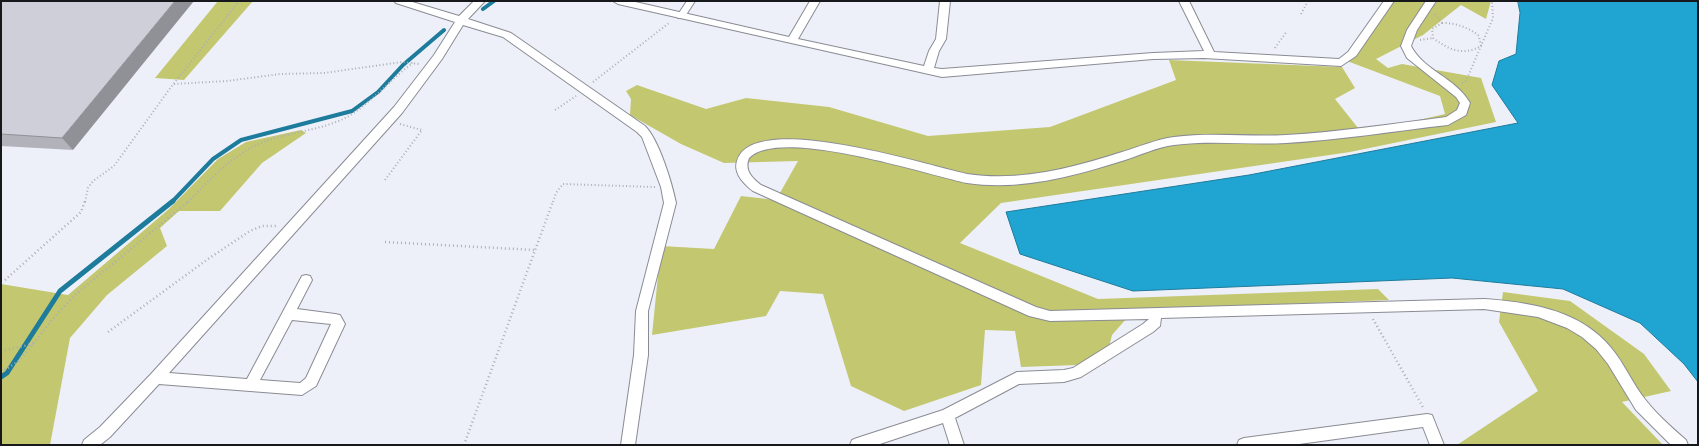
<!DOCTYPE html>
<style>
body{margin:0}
#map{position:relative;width:1699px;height:446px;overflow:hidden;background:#eef0f9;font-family:Montserrat,sans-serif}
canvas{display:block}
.frame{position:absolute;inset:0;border:2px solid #17181b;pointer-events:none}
</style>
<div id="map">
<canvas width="1699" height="446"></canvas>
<div class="frame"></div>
</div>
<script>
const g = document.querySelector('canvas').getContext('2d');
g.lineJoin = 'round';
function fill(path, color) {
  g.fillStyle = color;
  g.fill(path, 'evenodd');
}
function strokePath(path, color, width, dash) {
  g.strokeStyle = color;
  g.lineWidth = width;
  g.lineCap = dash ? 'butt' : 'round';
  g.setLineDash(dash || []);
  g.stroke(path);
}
const green = new Path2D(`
 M 218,1 L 253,1 L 184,80 L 155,78 Z
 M 1394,1 L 1491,1 L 1486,19 L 1461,5 L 1423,35 L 1376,59 L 1388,68 L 1402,64 L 1481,78 L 1496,122 L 1350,152 L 1001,203 L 960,243 L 1098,299 L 1378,289 L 1389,300 L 1134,310 L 1112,335 L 1105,364 L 1021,367 L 1015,331 L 985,330 L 981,385 L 904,411 L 851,386 L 823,294 L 780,291 L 766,316 L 652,335 L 661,246 L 714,249 L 741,196 L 776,200 L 798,161 L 724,163 L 681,144 L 630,115 L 631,99 L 626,91 L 637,85 L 706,109 L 746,98 L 829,107 L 928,136 L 1050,127 L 1176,80 L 1169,60 L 1342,67 L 1355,88 L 1335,99 L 1362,133 L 1445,114 L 1440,96 L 1347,61 Z
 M 301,130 L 306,133 L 262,163 L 220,211 L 179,211 L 160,228 L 167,246 L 107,295 L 70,338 L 50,445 L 1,445 L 1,284 L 68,295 L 169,209 L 218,159 L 246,142 Z
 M 1503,292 L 1570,301 L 1644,354 L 1671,391 L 1622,402 L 1663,445 L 1457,445 L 1538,391 L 1499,322 Z`);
const water = new Path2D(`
 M 1518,1 L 1698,1 L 1698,382 L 1684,364 L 1640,323 L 1563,289 L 1452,278 L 1133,291 L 1020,254 L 1006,212 L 1249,175 L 1518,123 L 1492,85 L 1499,61 L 1516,54 L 1520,13 Z`);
const streamFar1 = new Path2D(`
 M 483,9 L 494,1
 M 172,202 L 213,159 L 241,140 L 352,111 L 378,92 L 403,65 L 444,30`);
const stream = new Path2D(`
 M 1,377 L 7,373 L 60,291 L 173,201`);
const pathFar1 = new Path2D(`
 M 1301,14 L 1308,1
 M 1435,14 L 1442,23
 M 1442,23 C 1456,23 1468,27 1479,36 L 1481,46 C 1463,56 1449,50 1433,38 L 1432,29 Z
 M 1420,40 L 1433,38
 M 1275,48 L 1287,31
 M 593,82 L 669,23
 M 1462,83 L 1466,81 L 1493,18 L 1492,1
 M 174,84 L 227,81 L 280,74 L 324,73 L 402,62 L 419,64
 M 555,110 L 576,96
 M 385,180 L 422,130 L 400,124
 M 85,202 L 88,188 L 93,181 L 114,166 L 171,87 L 239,1
 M 188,202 C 212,177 238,149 272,139 C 297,131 325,129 347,117 C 372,103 390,79 413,63
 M 553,202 L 556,193 L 563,184 L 655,187`);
const path = new Path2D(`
 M 385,242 L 535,250
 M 5,280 L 81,212 L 85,201
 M 1373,319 L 1424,409
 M 108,332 L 208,259 L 250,231 L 262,226 L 277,226
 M 1,351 L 33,344
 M 1,372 L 19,361 L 57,314 L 76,294 L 189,201
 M 464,445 L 553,201`);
const pedestrian = new Path2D(`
 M 687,1 L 695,1 L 684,18 L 678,18 L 677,16 Z`);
const minor = new Path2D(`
 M 394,1 L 409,1 L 459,16 L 474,1 L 485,1 L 468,19 L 511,33 L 645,126 C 659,140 672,183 676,203 L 648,311 L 648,355 L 635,445 L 621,445 L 634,355 L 636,311 L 664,203 L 661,187 L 642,137 L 637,132 L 503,37 L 463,25 L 442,59 L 402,113 L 169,373 L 247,379 L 302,276 L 306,275 L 310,276 L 312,280 L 297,309 L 335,314 L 340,315 L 345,324 L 316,386 L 302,395 L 159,384 L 110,437 L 100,445 L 82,445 L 84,440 L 100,427 L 151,374 L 394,107 L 434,55 L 455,22 L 396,3 ZM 292,320 L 331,324 L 306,378 L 300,383 L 260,380 Z
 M 613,1 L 631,1 L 789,37 L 810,1 L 820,1 L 798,39 L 924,66 L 929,51 L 936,39 L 940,1 L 950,1 L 946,39 L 939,51 L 934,68 L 942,69 L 1153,53 L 1204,51 L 1179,1 L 1189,1 L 1214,52 L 1339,59 L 1348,52 L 1384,1 L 1394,1 L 1356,56 L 1341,66 L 1204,58 L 1153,59 L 942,77 L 618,4 Z
 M 1426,1 L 1436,1 L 1417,30 L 1411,46 C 1424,71 1455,77 1470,103 L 1466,115 L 1448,125 C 1394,131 1340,140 1286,143 C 1248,145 1211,140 1174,145 C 1157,147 1141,155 1125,160 C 1074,176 1021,191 967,183 C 925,174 779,126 749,158 C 744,170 752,178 761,185 L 1036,307 L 1050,311 L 1484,299 C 1527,302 1574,309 1605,341 C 1621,357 1629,377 1641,394 C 1654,412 1670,426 1686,440 L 1688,445 L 1671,445 L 1636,410 L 1608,364 L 1596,349 L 1582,337 L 1567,328 L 1538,317 L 1484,309 L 1161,318 L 1160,326 L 1153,332 L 1081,377 L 1064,382 L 1019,384 L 955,418 L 964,445 L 950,445 L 943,423 L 877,445 L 850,445 L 852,440 L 857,438 L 943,410 L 1017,372 L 1064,370 L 1073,368 L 1143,324 L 1149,319 L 1050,321 L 1029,316 L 753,191 C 744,184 733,173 737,161 C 752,109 929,166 967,174 C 1020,182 1072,168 1122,152 C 1139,147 1157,139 1174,137 C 1211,132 1249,137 1286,135 C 1339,132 1392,124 1446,117 L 1457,110 L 1460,103 L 1456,97 L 1407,58 L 1401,46 L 1407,30 Z
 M 1427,414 L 1432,415 L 1444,445 L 1430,445 L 1423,427 L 1292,445 L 1237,445 L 1239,440 L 1244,438 Z`);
const wall = new Path2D(`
 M 1,1 L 73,150 L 1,146 Z`);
const shadedWall = new Path2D(`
 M 175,1 L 194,1 L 73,150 L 62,138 Z`);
const building = new Path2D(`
 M 1,1 L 175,1 L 62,138 L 1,134 Z`);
fill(green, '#c3c76f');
fill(water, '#20a5d2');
strokePath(water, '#1d7b9b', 1);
strokePath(streamFar1, '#1d7b9b', 4);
strokePath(stream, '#1d7b9b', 5);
strokePath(pedestrian, '#8a8c94', 2);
strokePath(minor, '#8a8c94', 2);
strokePath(pathFar1, '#acaeb5', 2, [1, 2.5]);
strokePath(path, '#acaeb5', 2.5, [1, 3]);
fill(pedestrian, '#fff');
fill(minor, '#fff');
fill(wall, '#b1b2ba');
fill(shadedWall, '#909197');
fill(building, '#cecfd8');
strokePath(building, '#909197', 1);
</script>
